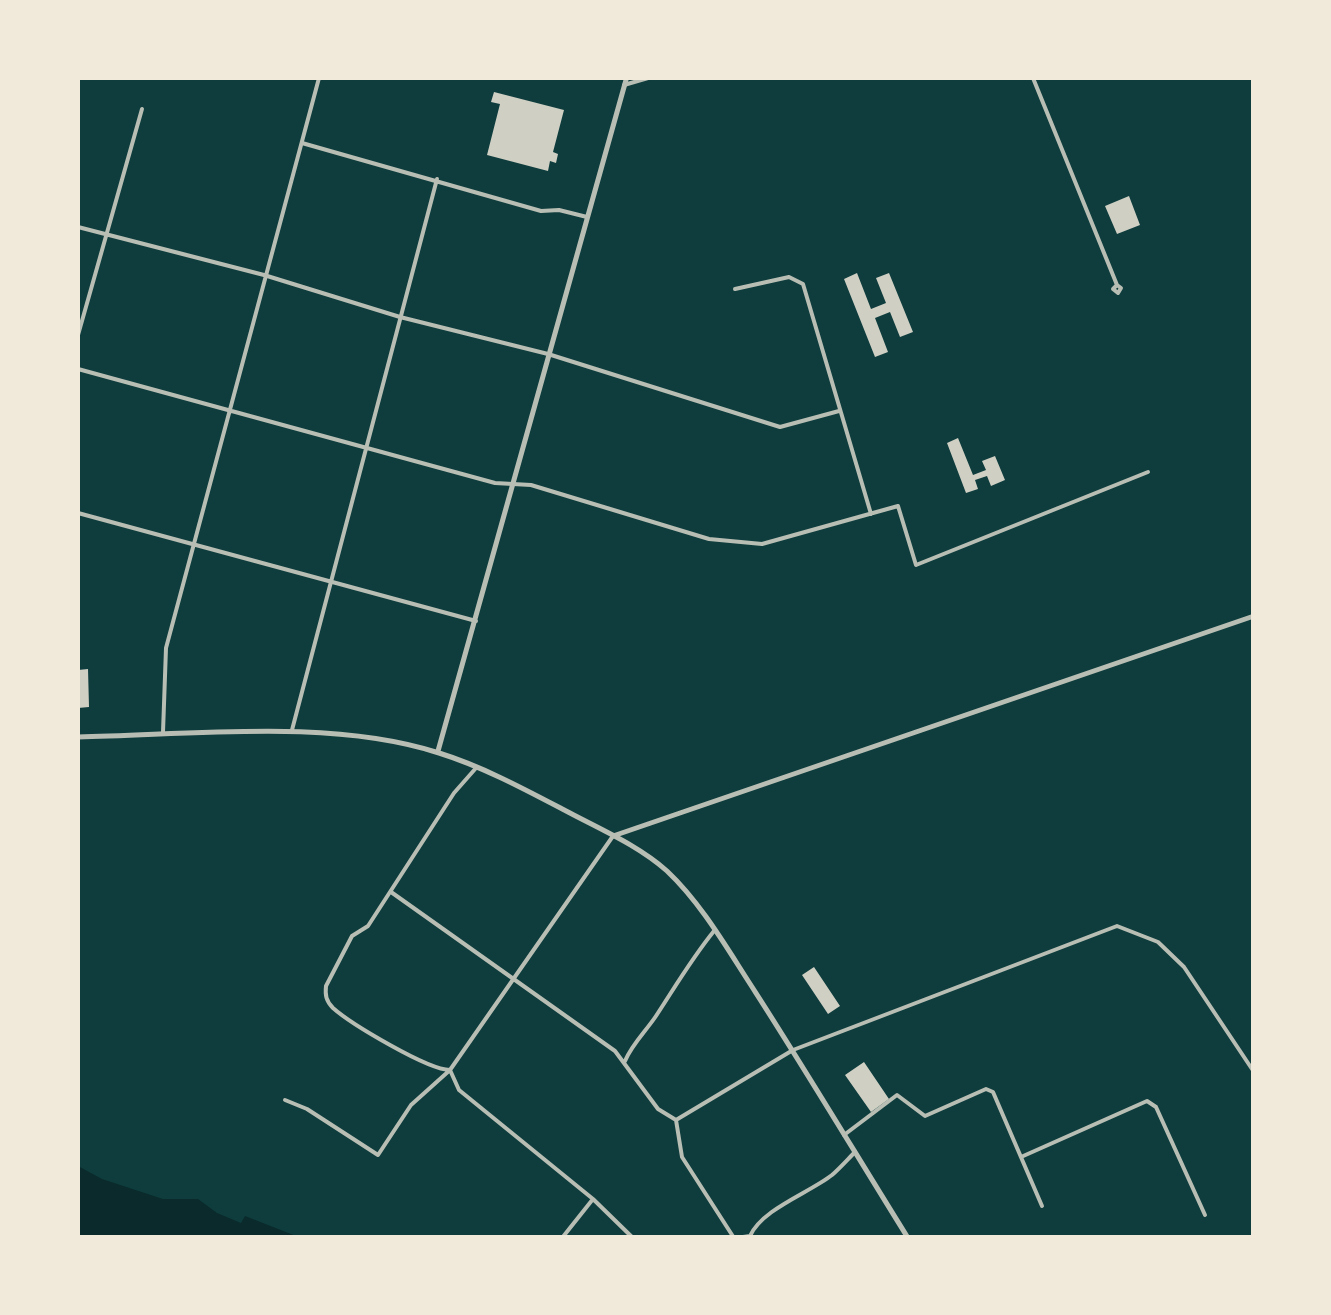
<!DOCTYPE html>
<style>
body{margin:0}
#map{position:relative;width:1331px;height:1315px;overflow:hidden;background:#0f3d3e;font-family:"Crimson Pro",serif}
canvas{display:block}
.frame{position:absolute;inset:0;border:80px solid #f1e9da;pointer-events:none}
</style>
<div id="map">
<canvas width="1331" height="1315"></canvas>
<div class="frame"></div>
</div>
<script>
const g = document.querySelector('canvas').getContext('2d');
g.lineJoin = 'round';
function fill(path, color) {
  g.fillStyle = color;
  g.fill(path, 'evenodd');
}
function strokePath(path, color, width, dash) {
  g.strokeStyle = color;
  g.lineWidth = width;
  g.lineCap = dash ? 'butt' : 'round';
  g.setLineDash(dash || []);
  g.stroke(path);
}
const water = new Path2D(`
 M 78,1166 L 102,1179 L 163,1199 L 198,1199 L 217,1213 L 241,1223 L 245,1216 L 296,1236 L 363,1237 L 78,1237 Z`);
const building = new Path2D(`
 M 494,92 L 564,110 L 553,152 L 558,154 L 556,163 L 550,161 L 548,171 L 487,155 L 500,104 L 491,102 Z
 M 1129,196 L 1140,225 L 1117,234 L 1105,206 Z
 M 857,273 L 871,309 L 886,303 L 876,278 L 889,273 L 913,332 L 900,337 L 890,312 L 875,318 L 888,352 L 875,357 L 844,279 Z
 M 958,438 L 973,475 L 986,470 L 982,461 L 995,456 L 1005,480 L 991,486 L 987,476 L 975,480 L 978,489 L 966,493 L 947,443 Z
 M 88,669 L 89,707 L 78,708 L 78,670 Z
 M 814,967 L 840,1006 L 828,1014 L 802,975 Z
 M 864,1062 L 889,1099 L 871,1112 L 845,1075 Z`);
const path = new Path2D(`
 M 350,1236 L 350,1238
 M 329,1237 L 329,1238
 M 336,1237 L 336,1238
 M 315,1238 L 315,1237
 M 322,1238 L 322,1237
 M 343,1238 L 343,1236
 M 356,1238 L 356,1236`);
const minor = new Path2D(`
 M 1033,78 L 1117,285 L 1113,289 L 1118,293 L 1121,288 L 1117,285
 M 624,85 L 648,78
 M 302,143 L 541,211 L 559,210 L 587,217
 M 78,227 L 264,275 L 400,317 L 548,354 L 780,427 L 839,411
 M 735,289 L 789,277 L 803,284 L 871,514
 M 78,335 L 142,109
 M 78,369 L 495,483 L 531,485 L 709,539 L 762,544 L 898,506 L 916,565 L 1148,472
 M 78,513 L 476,621
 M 292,730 L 437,179
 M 163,732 L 166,648 L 319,78
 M 476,768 L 454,793 L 368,926 L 352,936 L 326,986 C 325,995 326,1001 333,1008 C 351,1024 428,1070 450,1070 L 459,1090 L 593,1199 L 633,1238
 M 391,892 L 615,1051 L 658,1109 L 676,1120 L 682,1157 L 734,1238
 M 625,1061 C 632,1044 646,1031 656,1016 C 675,987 692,958 714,931
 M 285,1100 L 307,1109 L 378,1155 L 411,1105 L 450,1070 L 613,836
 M 676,1120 L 793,1050 L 1117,926 L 1158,942 L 1184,967 L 1254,1072
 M 844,1135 L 897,1095 L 925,1116 L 986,1089 L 993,1092 L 1042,1206
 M 1021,1157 L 1147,1101 L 1156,1107 L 1205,1215
 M 562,1238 L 593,1199
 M 736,1238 L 750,1236 C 762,1209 809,1193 832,1175 C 840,1168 848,1159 855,1152`);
const tertiary = new Path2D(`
 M 78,737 C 191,735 331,718 439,753 C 484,767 528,791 570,813 C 602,830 639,846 667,871 C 703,905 729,952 756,993 C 808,1074 857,1156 908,1238
 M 438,751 L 626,80
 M 613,836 L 1254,616`);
fill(water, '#0a2a2b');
fill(building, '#cfcfc3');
strokePath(path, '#f1e9da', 1);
strokePath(minor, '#b8beb3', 4);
strokePath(tertiary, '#b8beb3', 5);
</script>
